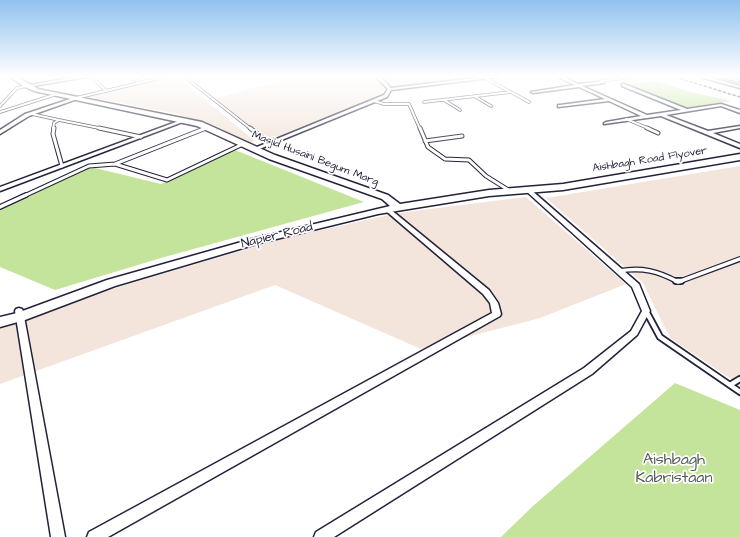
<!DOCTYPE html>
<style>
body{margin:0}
canvas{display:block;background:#fff}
</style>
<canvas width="740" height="537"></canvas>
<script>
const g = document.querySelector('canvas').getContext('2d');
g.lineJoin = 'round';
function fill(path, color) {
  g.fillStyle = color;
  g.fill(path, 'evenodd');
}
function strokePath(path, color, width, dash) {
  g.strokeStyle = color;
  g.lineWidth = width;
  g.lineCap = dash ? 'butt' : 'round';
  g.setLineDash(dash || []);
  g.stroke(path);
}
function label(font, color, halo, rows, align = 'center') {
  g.font = font + ' "Architects Daughter",sans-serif';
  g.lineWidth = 3.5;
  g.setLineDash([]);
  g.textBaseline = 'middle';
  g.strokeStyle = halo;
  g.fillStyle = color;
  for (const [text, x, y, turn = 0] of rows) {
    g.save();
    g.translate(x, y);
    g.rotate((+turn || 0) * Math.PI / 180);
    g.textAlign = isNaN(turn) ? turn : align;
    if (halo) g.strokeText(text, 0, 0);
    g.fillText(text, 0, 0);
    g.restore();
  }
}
const built = new Path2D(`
 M 173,77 L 177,77 L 255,141 L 250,143 L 213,127 L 178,114 L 90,97 Z
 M 296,77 L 374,77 L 385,88 L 379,96 L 268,140 L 213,99 Z
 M 384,77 L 479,77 L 401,86 L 394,84 Z
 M 740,166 L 740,385 L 670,338 L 643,283 L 546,198 Z
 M 526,197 L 626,284 L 540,318 L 421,349 L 275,285 L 0,384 L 0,322 L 278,240 L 398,213 Z`);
const green = new Path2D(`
 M 657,81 L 690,92 L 732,101 L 685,108 L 627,85 Z
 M 235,150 L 364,202 L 161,258 L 55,290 L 0,267 L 0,210 L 91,167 L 161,184 Z
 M 675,383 L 740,410 L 740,537 L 501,537 L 533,506 Z`);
const laneFar3 = new Path2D(`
 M 92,77 L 106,91
 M 132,77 L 138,83
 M 185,77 L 251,129
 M 133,79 L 141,77
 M 487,79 L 529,102
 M 601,81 L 631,77
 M 474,96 L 491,106
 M 76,98 L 164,77
 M 444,100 L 460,110
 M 374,101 L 384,104 L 409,104 L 420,129
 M 424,102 L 511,92
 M 0,106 L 17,88 L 27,86
 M 0,112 L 57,94
 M 32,114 L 59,120 L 54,123 L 53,129
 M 626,119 L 650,129
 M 59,120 L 104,129
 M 204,129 L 207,128`);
const laneFar2 = new Path2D(`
 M 54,128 L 53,134 L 62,166
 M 99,128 L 141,137
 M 250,128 L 270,144
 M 420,128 L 428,147 L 445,159 L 469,160 L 486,176 L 510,191
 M 647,128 L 658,133
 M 425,141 L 462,136
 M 115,164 L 167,180 L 243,144
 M 24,196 L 89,166 L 115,164 L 206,128`);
const laneFar1 = new Path2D(`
 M 0,207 L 26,195
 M 619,271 C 642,267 658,271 678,282 L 740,259`);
const lane = new Path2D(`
 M 676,281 L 681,281
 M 646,311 L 660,337 L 740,392
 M 730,385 L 740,379`);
const street = new Path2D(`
 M 75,77 L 87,77 L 27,87 L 25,86 Z
 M 376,77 L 381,77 L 391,88 L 483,77 L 498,77 L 391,90 L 387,97 L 257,150 L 252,149 L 384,95 L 388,89 Z
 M 558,77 L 564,77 L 578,84 L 605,81 L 604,83 L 582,86 L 647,115 L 681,110 L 622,86 L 622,84 L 624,84 L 687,109 L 721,104 L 740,110 L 740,113 L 721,106 L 666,115 L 708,131 L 740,126 L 740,128 L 713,133 L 740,144 L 740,148 L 661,116 L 604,124 L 604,123 L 606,122 L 641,116 L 609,101 L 558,107 L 558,105 L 560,105 L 605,99 L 579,87 L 533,93 L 531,92 L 575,85 Z
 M 700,77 L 708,77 L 740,86 L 740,88 Z
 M 721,77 L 729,77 L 740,81 L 738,82 Z
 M 76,97 L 80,98 L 29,116 L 0,134 L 0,130 L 25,114 Z
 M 184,119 L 188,120 L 0,191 L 0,187 Z
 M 528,188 L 530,189 L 639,284 L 650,311 L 637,335 L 592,374 L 334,537 L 314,537 L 316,532 L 584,368 L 631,331 L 642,311 L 632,287 L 526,191 L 526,189 Z
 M 388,208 L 390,209 L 489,290 L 498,303 L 501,314 L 500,316 L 108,537 L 87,537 L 89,532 L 492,313 L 490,303 L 483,294 L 386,211 L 386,209 Z
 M 19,308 L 22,309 L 23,311 L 65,537 L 51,537 L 15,311 L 16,309 Z`);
const secondary = new Path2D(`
 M 11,77 L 18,77 L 38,89 L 202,122 L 275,155 L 388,195 L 400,204 L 489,190 L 563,184 L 740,154 L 740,160 L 563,190 L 489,196 L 378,214 L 260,243 L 115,286 L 25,320 L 0,327 L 0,317 L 17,313 L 107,280 L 252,239 L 390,206 L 382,199 L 269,159 L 197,126 L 34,91 L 23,86 Z`);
const rail = new Path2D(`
 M 675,77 L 740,97`);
const farStreetnames = [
 ["Masjid Husaini Begum Marg",315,159,21],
 ["Aishbagh Road Flyover",650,160,-9]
];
const streetNames = [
 ["Napier Road",277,236,-14]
];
const nearParknames = [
 ["Aishbagh",674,461],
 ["Kabristaan",674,479]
];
fill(built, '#f3e5dc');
fill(green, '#c5e49b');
strokePath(laneFar3, '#22223b', 3.5);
strokePath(laneFar2, '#22223b', 5);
strokePath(laneFar1, '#22223b', 6);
strokePath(lane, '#22223b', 8);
strokePath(street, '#22223b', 3);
strokePath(secondary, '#22223b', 3);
strokePath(laneFar3, '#fff', 2);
strokePath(laneFar2, '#fff', 3);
strokePath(laneFar1, '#fff', 3.5);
strokePath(lane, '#fff', 4.5);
fill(street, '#fff');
fill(secondary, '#fff');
strokePath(rail, '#22223b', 1.5, [3.5, 1.5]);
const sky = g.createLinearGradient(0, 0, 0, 153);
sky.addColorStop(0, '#91c1ef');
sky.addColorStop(0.5, '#fff');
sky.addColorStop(1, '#ffffff00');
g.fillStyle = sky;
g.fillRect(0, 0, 740, 153);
label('11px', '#22223b', '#fff', farStreetnames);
label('13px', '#22223b', '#fff', streetNames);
label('16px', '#535c58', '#fff', nearParknames);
</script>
